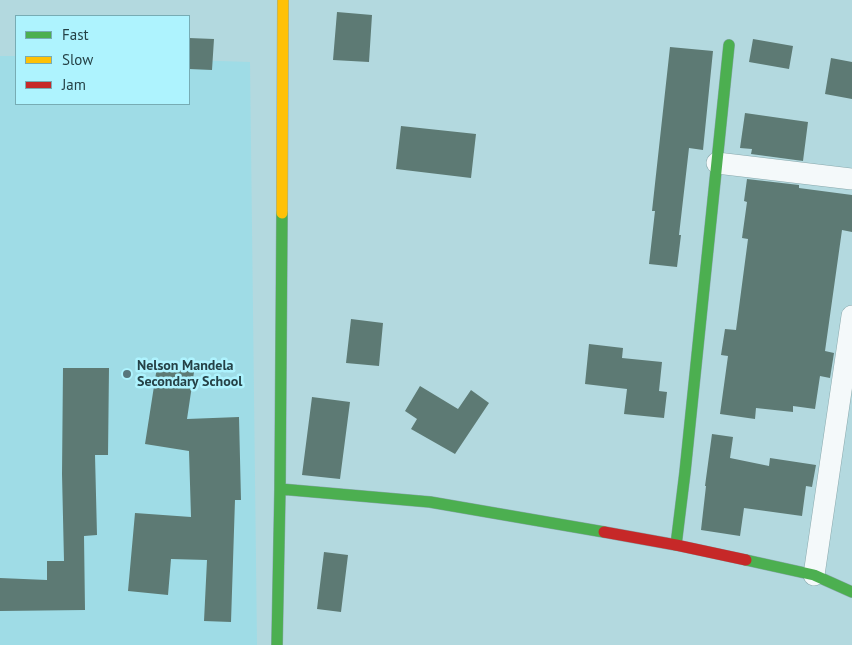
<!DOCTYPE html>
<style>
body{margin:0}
#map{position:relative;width:852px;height:645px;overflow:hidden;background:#b3d9df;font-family:"PT Sans",sans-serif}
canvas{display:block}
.legend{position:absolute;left:15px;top:15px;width:175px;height:90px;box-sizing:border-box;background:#aef3fe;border:1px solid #77acb4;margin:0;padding:6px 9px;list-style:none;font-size:15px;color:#254146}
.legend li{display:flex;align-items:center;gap:10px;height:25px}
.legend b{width:25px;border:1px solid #77acb4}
</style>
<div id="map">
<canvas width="852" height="645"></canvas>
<ul class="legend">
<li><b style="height:6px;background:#4caf50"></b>Fast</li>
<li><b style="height:6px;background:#ffc107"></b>Slow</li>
<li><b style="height:6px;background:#c62828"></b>Jam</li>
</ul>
</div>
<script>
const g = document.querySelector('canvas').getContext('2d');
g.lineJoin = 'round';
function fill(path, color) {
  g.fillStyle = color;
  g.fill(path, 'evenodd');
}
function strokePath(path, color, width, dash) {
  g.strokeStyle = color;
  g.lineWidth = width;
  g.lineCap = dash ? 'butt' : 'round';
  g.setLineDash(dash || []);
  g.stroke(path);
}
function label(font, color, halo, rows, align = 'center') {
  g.font = font + ' "PT Sans",sans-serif';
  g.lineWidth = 5;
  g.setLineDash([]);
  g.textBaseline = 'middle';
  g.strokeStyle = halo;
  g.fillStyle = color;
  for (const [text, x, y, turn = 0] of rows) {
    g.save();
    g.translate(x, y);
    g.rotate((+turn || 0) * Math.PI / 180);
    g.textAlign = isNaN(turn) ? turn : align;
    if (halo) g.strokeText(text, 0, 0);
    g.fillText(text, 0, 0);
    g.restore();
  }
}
const built = new Path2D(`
 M 0,56 L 16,56 L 16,104 L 189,104 L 189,60 L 250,62 L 257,645 L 0,645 Z`);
const building = new Path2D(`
 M 337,12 L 372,15 L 369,62 L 333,60 Z
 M 189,38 L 214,39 L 212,70 L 189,69 Z
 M 753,39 L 793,46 L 789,69 L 749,62 Z
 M 670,47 L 713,51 L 703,150 L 689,148 L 679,235 L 681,235 L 677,267 L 649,264 L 655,211 L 652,211 Z
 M 831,58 L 852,62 L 852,99 L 825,94 Z
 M 745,113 L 808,122 L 803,161 L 751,154 L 752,149 L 740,148 Z
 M 401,126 L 476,134 L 471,178 L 396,169 Z
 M 747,179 L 799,185 L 799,188 L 852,195 L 852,232 L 842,230 L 825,351 L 834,353 L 830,378 L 820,376 L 815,409 L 793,406 L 793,412 L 756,408 L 755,419 L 720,414 L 728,356 L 721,355 L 725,329 L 736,330 L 748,239 L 742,238 L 747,202 L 744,201 Z
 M 351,319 L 383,323 L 379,366 L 346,363 Z
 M 589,344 L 623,348 L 622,358 L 662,362 L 659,391 L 667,392 L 664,418 L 624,414 L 627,389 L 585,384 Z
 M 157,367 L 194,372 L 187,419 L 239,417 L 241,500 L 235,500 L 231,622 L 204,621 L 207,560 L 171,559 L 168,595 L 128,591 L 135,513 L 191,517 L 189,451 L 145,444 Z
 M 63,368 L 109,368 L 108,455 L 95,455 L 97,535 L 84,536 L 85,610 L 0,611 L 0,578 L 47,580 L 47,561 L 64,561 L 62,474 Z
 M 420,386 L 458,409 L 471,390 L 489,403 L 455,454 L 411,429 L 417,419 L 405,411 Z
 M 312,397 L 350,402 L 340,479 L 302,475 Z
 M 712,434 L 733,437 L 730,458 L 769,466 L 770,458 L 816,465 L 812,487 L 806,486 L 802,516 L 744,508 L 740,536 L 701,530 L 706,486 L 705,486 Z
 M 324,552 L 348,555 L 341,612 L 317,609 Z`);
const street = new Path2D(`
 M 717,163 L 852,179
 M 814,575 L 852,316`);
const fast = new Path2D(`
 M 280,489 L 430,502 L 604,532
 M 676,545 L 685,472 L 729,45
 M 746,560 L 814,575 L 852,592
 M 277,645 L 280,489 L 282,213`);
const slow = new Path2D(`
 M 282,213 L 283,0`);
const jam = new Path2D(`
 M 604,532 L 676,545 L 746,560`);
const markers = [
 [127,374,5,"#57767c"]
];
const poiNames = [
 ["Nelson Mandela",137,366],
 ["Secondary School",137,382]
];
fill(built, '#9fdce6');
fill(building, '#5d7a74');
strokePath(street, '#89a8ac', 22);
strokePath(fast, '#89a8ac', 12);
strokePath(slow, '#89a8ac', 12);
strokePath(jam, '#89a8ac', 12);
strokePath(street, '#f4f9fa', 21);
strokePath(fast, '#4caf50', 11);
strokePath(slow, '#ffc107', 11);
strokePath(jam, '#c62828', 11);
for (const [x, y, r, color] of markers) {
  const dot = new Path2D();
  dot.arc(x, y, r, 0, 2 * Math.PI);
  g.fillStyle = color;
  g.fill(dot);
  strokePath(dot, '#aef3fe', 2);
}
label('bold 14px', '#254146', '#aef3fe', poiNames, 'left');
</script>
